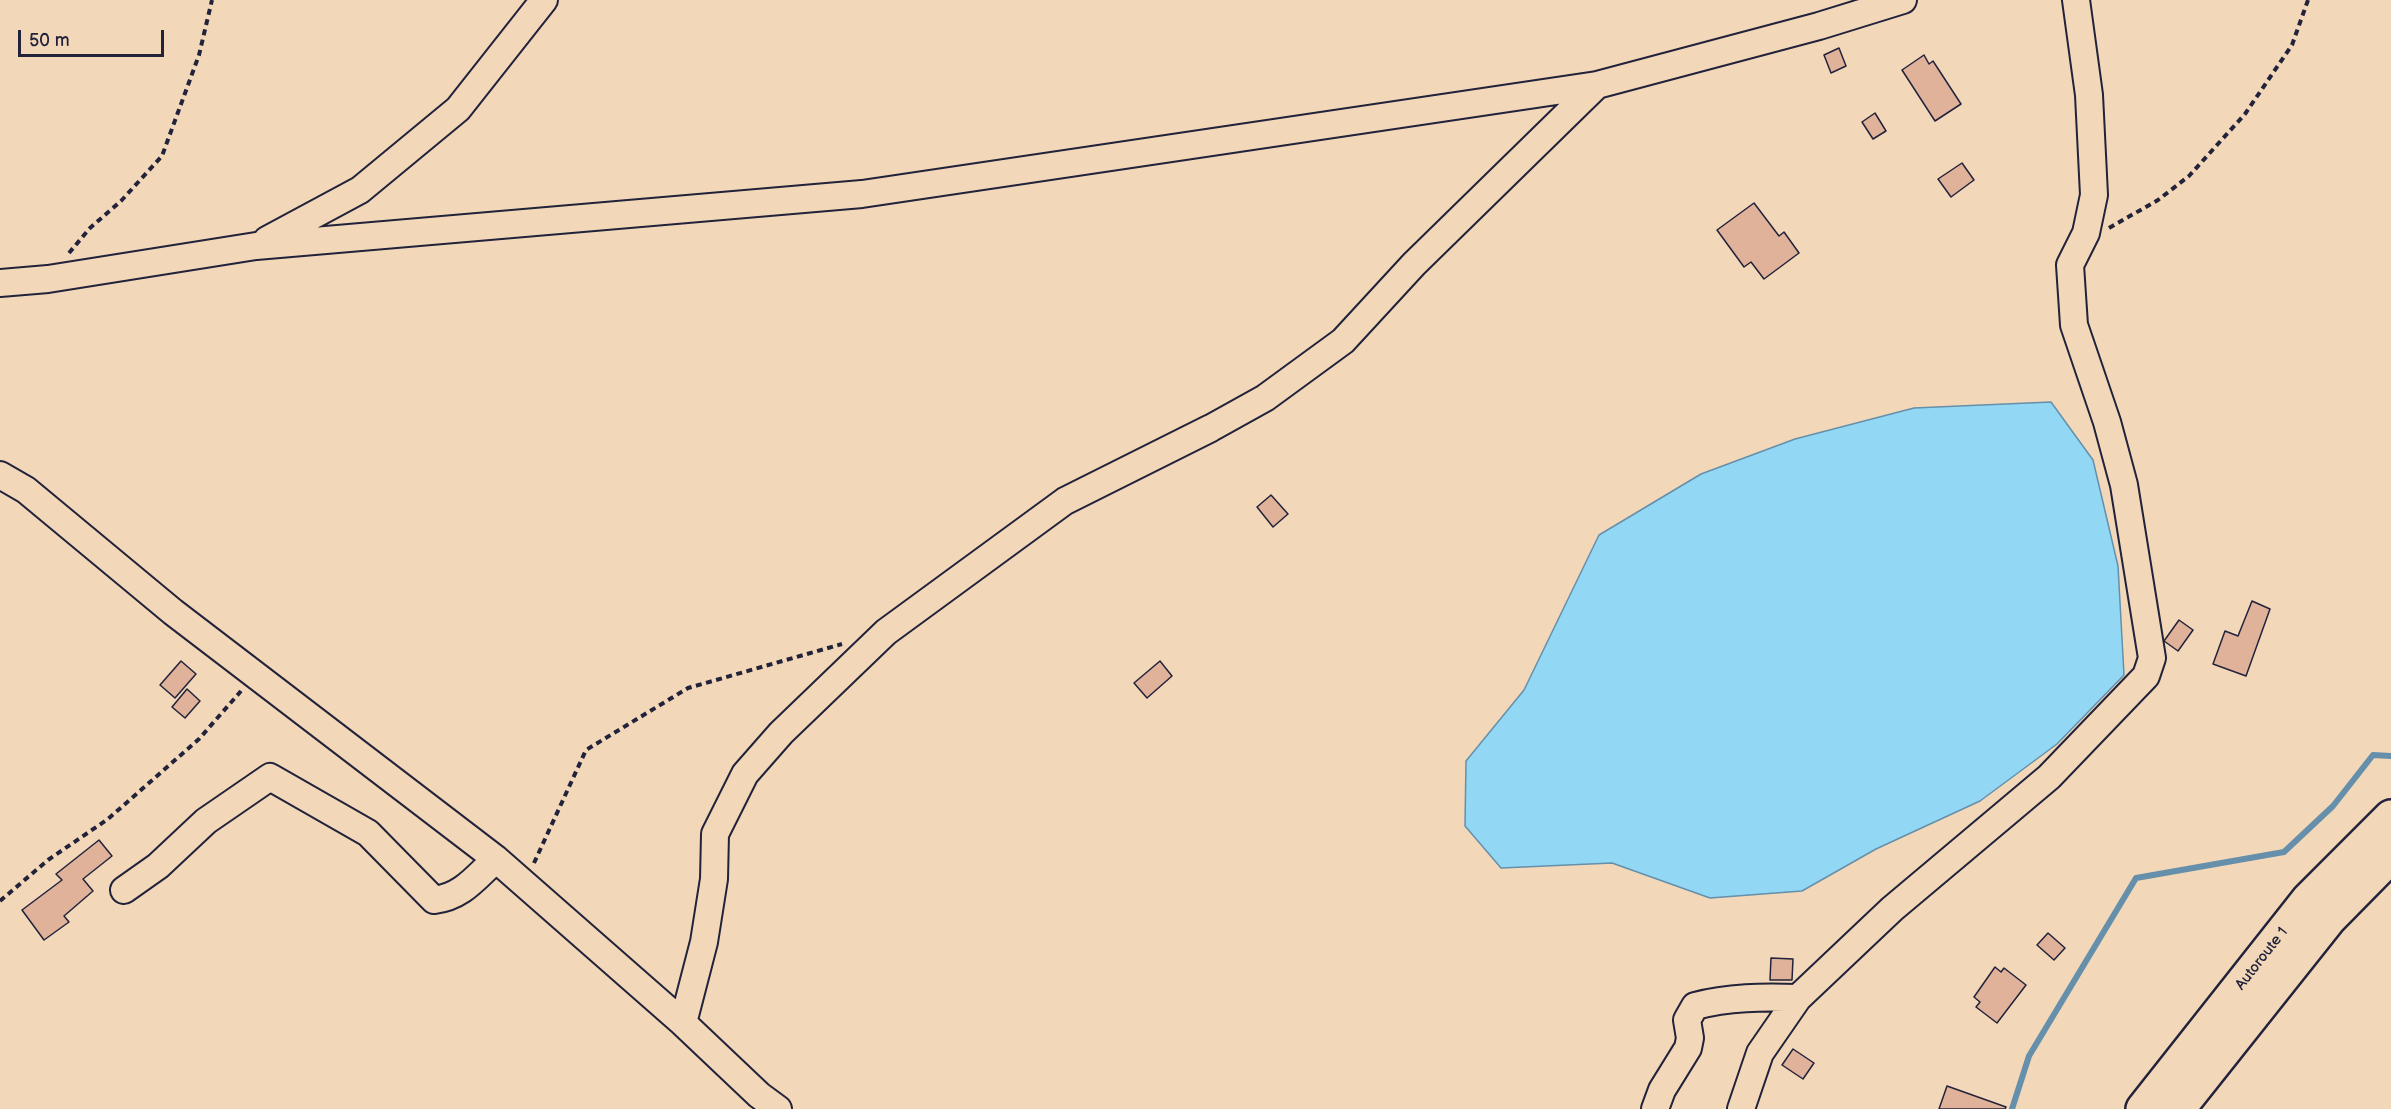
<!DOCTYPE html>
<style>
body{margin:0}
#map{position:relative;width:2391px;height:1109px;overflow:hidden;background:#f2d8b9;font-family:"Balsamiq Sans",sans-serif}
canvas{display:block}
.scale{position:absolute;left:18px;top:30px;width:146px;height:27px;box-sizing:border-box;border:3px solid #22223b;border-top:0;padding-left:8px;font-size:18px;line-height:21px;white-space:nowrap;color:#22223b;-webkit-text-stroke:4px #f2d8b9;paint-order:stroke}
</style>
<div id="map">
<canvas width="2391" height="1109"></canvas>
<div class="scale">50 m</div>
</div>
<script>
const g = document.querySelector('canvas').getContext('2d');
g.lineJoin = 'round';
function fill(path, color) {
  g.fillStyle = color;
  g.fill(path, 'evenodd');
}
function strokePath(path, color, width, dash) {
  g.strokeStyle = color;
  g.lineWidth = width;
  g.lineCap = dash ? 'butt' : 'round';
  g.setLineDash(dash || []);
  g.stroke(path);
}
function label(font, color, halo, rows, align = 'center') {
  g.font = font + ' "Balsamiq Sans",sans-serif';
  g.lineWidth = 6;
  g.setLineDash([]);
  g.textBaseline = 'middle';
  g.strokeStyle = halo;
  g.fillStyle = color;
  for (const [text, x, y, turn = 0] of rows) {
    g.save();
    g.translate(x, y);
    g.rotate((+turn || 0) * Math.PI / 180);
    g.textAlign = isNaN(turn) ? turn : align;
    if (halo) g.strokeText(text, 0, 0);
    g.fillText(text, 0, 0);
    g.restore();
  }
}
const water = new Path2D(`
 M 2051,402 L 2093,460 L 2118,566 L 2124,675 L 2057,744 L 1980,801 L 1876,849 L 1802,891 L 1710,898 L 1612,863 L 1501,868 L 1465,826 L 1466,761 L 1524,690 L 1599,535 L 1701,474 L 1795,439 L 1914,408 Z`);
const stream = new Path2D(`
 M 2012,1109 L 2029,1056 L 2136,878 L 2284,852 L 2333,806 L 2373,755 L 2391,756`);
const building = new Path2D(`
 M 1839,48 L 1846,66 L 1831,73 L 1824,55 Z
 M 1924,55 L 1929,64 L 1933,61 L 1961,104 L 1935,121 L 1902,70 Z
 M 1875,113 L 1886,131 L 1873,139 L 1862,122 Z
 M 1962,163 L 1974,180 L 1951,197 L 1938,179 Z
 M 1754,203 L 1779,236 L 1784,232 L 1799,253 L 1764,279 L 1751,262 L 1744,267 L 1717,230 Z
 M 1271,495 L 1288,514 L 1273,527 L 1257,507 Z
 M 2252,601 L 2270,609 L 2246,676 L 2213,664 L 2225,631 L 2238,636 Z
 M 2179,620 L 2193,630 L 2178,651 L 2164,641 Z
 M 181,661 L 196,674 L 175,698 L 160,685 Z
 M 1160,661 L 1172,676 L 1147,698 L 1134,683 Z
 M 187,689 L 200,701 L 185,718 L 172,707 Z
 M 99,840 L 112,856 L 83,879 L 93,891 L 64,916 L 69,922 L 44,940 L 22,910 L 62,880 L 56,874 Z
 M 2048,933 L 2065,948 L 2054,960 L 2037,945 Z
 M 1771,958 L 1793,959 L 1792,980 L 1770,980 Z
 M 1995,967 L 2001,972 L 2004,968 L 2026,985 L 1997,1023 L 1976,1007 L 1980,1002 L 1974,997 Z
 M 1793,1049 L 1814,1063 L 1803,1079 L 1782,1065 Z
 M 1947,1086 L 2006,1107 L 2005,1109 L 1939,1109 Z`);
const path = new Path2D(`
 M 2109,228 L 2158,200 L 2189,176 L 2245,114 L 2292,45 L 2308,0
 M 69,253 L 90,228 L 121,201 L 162,156 L 199,55 L 212,0
 M 534,863 L 586,750 L 688,688 L 842,644
 M 0,901 L 48,860 L 108,819 L 199,739 L 241,691`);
const minor = new Path2D(`
 M 267,240 L 360,190 L 458,109 L 544,0
 M 0,283 L 48,279 L 256,246 L 862,194 L 1597,85 L 1819,26 L 1903,0
 M 0,475 L 26,490 L 173,612 L 496,859 L 683,1023 L 759,1095 L 778,1109
 M 124,890 L 158,866 L 206,821 L 270,777 L 368,833 L 434,900 C 462,897 476,877 496,859
 M 683,1023 L 704,942 L 714,879 L 715,834 L 745,774 L 781,733 L 886,632 L 1065,501 L 1211,428 L 1265,398 L 1343,341 L 1414,264 L 1597,85
 M 1655,1109 L 1662,1090 L 1688,1048 L 1690,1038 L 1687,1020 L 1695,1006 C 1729,997 1762,997 1798,998
 M 1741,1109 L 1760,1053 L 1798,998 L 1892,909 L 2049,777 L 2146,676 L 2152,658 L 2124,485 L 2107,422 L 2074,325 L 2070,265 L 2086,233 L 2094,195 L 2089,95 L 2076,0`);
const major = new Path2D(`
 M 2143,1109 L 2308,900 L 2391,817
 M 2178,1109 L 2329,919 L 2391,856`);
const streetNames = [
 ["Autoroute 1",2262,959,-52]
];
fill(water, '#92d7f4');
strokePath(water, '#658faa', 1.5);
strokePath(stream, '#658faa', 6);
fill(building, '#e0b299');
strokePath(building, '#22223b', 1.5);
strokePath(minor, '#22223b', 30);
strokePath(major, '#22223b', 38);
strokePath(path, '#22223b', 4, [6, 4.5]);
strokePath(minor, '#f2d8b9', 26);
strokePath(major, '#f2d8b9', 33);
label('15px', '#22223b', '#f2d8b9', streetNames);
</script>
